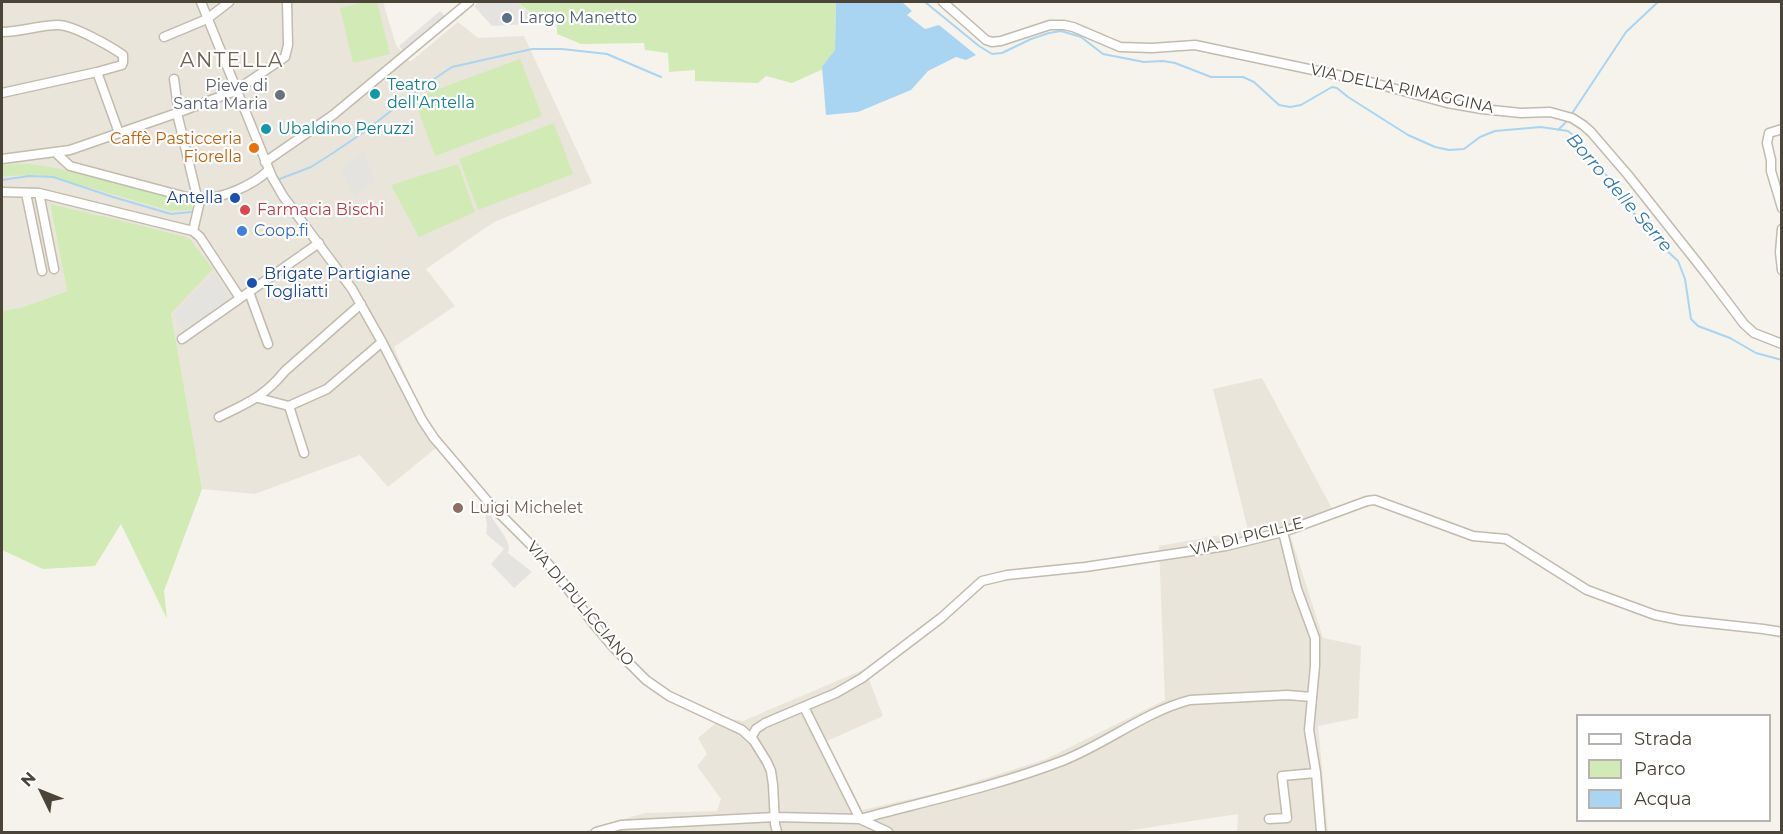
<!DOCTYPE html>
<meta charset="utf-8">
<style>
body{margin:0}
#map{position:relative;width:1783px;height:834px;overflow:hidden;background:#f6f3ec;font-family:Montserrat,sans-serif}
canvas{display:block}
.frame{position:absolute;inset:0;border:3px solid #4b4439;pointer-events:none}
.legend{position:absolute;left:1576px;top:714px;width:195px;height:108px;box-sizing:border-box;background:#fff;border:2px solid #b7b4b0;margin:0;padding:8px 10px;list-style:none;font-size:18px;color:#4b4439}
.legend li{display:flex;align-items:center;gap:12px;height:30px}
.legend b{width:30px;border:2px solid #b7b4b0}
.north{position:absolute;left:12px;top:762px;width:60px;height:60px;-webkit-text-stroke:4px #fff;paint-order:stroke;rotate:313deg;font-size:16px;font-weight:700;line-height:24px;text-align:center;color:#4b4439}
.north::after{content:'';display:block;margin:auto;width:21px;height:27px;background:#4b4439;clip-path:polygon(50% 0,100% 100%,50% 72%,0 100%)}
</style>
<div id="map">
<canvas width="1783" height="834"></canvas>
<div class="frame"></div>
<ul class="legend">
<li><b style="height:8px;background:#fff"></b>Strada</li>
<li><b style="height:16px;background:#d2eab5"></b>Parco</li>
<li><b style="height:16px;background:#a9d4f2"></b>Acqua</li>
</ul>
<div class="north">N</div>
</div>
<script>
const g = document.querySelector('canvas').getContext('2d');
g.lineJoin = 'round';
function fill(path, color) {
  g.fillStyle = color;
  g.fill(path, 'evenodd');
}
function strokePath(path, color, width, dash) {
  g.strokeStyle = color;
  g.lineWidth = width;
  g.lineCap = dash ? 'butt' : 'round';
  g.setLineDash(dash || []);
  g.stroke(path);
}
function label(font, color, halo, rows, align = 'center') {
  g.font = font + ' Montserrat,sans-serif';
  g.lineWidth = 4.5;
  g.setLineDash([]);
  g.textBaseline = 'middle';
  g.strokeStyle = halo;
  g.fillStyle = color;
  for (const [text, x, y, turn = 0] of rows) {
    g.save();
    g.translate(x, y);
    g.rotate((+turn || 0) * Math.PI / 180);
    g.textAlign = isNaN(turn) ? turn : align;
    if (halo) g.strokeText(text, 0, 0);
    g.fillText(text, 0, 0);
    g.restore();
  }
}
const residential = new Path2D(`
 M 2,2 L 383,2 L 396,45 L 410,62 L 458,22 L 478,38 L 524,36 L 592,183 L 494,222 L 426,269 L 455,306 L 394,347 L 423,418 L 441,444 L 388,487 L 360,455 L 255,494 L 202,489 L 171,313 L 50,205 L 67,291 L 23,307 L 2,311 Z
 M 1262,378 L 1336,516 L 1290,534 L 1323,638 L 1361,646 L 1358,718 L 1318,726 L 1328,832 L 1237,832 L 1238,814 L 1119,832 L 584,832 L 593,828 L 645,813 L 717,811 L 721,799 L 697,766 L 707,754 L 698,738 L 722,718 L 743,721 L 865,669 L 883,716 L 827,741 L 862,810 L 946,791 L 1046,759 L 1165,700 L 1159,546 L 1248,530 L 1213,389 Z`);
const green = new Path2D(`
 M 365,2 L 377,2 L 390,54 L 353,63 L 340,8 Z
 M 517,2 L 836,2 L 835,50 L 821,70 L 792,83 L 766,76 L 758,83 L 695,81 L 695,70 L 669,72 L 668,53 L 645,50 L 644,43 L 581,44 L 557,34 L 556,16 C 535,17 533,15 517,2 Z
 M 520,59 L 542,116 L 435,156 L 414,98 Z
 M 554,123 L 573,174 L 478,210 L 459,159 Z
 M 28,164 C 84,170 138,190 192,204 L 192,210 L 171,211 L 53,177 L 37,175 L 2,176 L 2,165 Z
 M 458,164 L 475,212 L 419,237 L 391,185 Z
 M 50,204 L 135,224 L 189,238 L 213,269 L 171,313 L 202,489 L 164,591 L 167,619 L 121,524 L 95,566 L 43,569 L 2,550 L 2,311 L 23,307 L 67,291 Z`);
const parking = new Path2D(`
 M 479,2 L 517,2 L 528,12 L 529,24 L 492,26 L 474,6 Z
 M 440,11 L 448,19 L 405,54 L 399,46 Z
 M 364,151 L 374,182 L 355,196 L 340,169 Z
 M 214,273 L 231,299 L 183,330 L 173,315 Z
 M 485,514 L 491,516 L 505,537 L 509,546 L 508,553 L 532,572 L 514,588 L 491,564 L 504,549 L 486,534 L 487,525 Z`);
const water = new Path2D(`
 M 836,2 L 902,2 L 912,11 L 907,15 L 925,29 L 939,25 L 976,55 L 966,60 L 956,57 L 928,71 L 911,90 L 858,112 L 826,115 L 822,67 L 835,50 Z`);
const stream = new Path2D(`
 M 925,2 L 979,46 L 992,54 L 1002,53 L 1031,39 L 1049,33 L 1061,31 L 1081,37 L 1103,54 L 1144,62 L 1163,61 L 1175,63 L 1211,77 L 1243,77 L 1254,82 L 1279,105 L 1290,107 L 1301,105 L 1332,87 L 1337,88 L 1348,97 L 1408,135 L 1435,147 L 1449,150 L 1464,149 L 1480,137 L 1495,131 L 1541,127 L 1568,131 L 1579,140 L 1595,164 L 1608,177 L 1633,212 L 1664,248 L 1678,261 L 1685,279 L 1691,319 L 1698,326 L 1730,338 L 1756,353 L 1782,360
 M 1571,115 L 1626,32 L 1658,2
 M 1558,130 L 1568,120
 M 2,180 L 29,176 L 53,177 L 113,197 L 171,214 L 191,212
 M 277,180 L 311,167 L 333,153 L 364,132 L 419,89 L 452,67 L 532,49 L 562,49 L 607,54 L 661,77`);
const minor = new Path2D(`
 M 201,2 L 272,177 L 283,196 L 352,289 L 382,342 L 422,420 L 434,438 L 490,504 L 540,554 L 559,577 L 592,622 L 613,647 L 646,680 L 669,696 L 742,730 L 754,741 L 767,762 L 771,771 L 773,785 L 775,824 L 777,832
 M 943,2 L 986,40 L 992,42 L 1001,41 L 1050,25 L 1064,25 L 1073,27 L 1120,47 L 1152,48 L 1195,45 L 1370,82 L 1447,103 L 1482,109 L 1521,113 L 1550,112 L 1572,118 L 1583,125 L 1591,132 L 1628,175 L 1704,271 L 1744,324 L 1754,333 L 1782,344
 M 2,32 C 21,32 39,25 58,25 C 73,25 110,46 123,55 L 123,62 L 122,65 L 97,72 L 2,93
 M 164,37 L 207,19 L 229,2
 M 97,72 L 119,133
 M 174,79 L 178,108 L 177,113 L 199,205 L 193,231
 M 1782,129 L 1769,133 L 1767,143 L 1771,160 L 1771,171 L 1782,208
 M 56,153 L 70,166 L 198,200 C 222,198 251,187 269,170
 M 2,159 L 70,150 L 177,113 L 235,91 L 285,57 L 288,45 L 287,2
 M 265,162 L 333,115 L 469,2
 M 2,192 L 39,193 L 193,231 L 200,237 L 240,298
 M 26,193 L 42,271
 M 39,193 L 54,269
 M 1782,229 L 1780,252 L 1782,270
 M 249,292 L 268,344
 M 182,339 L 319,243
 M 258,398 L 289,406 L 327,389 L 382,342
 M 289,406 L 304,453
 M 219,417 C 247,403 264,397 285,371 L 361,304
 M 1283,532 L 1297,589 L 1315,638 L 1315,666 L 1309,730 L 1316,773 L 1321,832
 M 804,707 L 860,819
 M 751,738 L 756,729 L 765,723 L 836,693 L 862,678 L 941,618 L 982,581 L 1007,575 L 1085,567 L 1226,546 L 1283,532 L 1367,501 L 1375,500 L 1473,536 L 1506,539 L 1587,590 L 1655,615 L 1680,620 L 1763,629 L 1782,632
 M 860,819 C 927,801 997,786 1062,761 C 1106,744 1144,712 1190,700 L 1287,695 L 1312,697
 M 1269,819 L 1287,818 L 1282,776 L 1316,773
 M 596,832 L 621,825 L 775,817 L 860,819 L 888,832`);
const markers = [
 [507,18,6,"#5c6f8a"],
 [375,94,6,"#0f9aa8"],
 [280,95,6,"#6b7280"],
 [266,129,6,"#0f9aa8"],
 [254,148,6,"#e8710a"],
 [235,198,6,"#1a4fb4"],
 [245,210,6,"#e0444e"],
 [242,231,6,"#3f7fe0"],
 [252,283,6,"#1a4fb4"],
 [458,508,6,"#8d6e63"]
];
const serviceNames = [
 ["Largo Manetto",519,18]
];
const cultureNames = [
 ["Teatro",387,85],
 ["dell'Antella",387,103],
 ["Ubaldino Peruzzi",278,129]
];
const worshipNames = [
 ["Pieve di",268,86],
 ["Santa Maria",268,104]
];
const streetNames = [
 ["VIA DELLA RIMAGGINA",1402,89,12],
 ["VIA DI PICILLE",1247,537,-14],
 ["VIA DI PULICCIANO",580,604,50]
];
const foodNames = [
 ["Caffè Pasticceria",242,139],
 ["Fiorella",242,157]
];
const transitNames = [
 ["Antella",223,198],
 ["Brigate Partigiane",264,274,"left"],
 ["Togliatti",264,292,"left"]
];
const healthNames = [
 ["Farmacia Bischi",257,210]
];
const shopNames = [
 ["Coop.fi",254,231]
];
const educationNames = [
 ["Luigi Michelet",470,508]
];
const waterNames = [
 ["Borro delle Serre",1619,193,49]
];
const quarterNames = [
 ["ANTELLA",232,61]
];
fill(residential, '#eae5da');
fill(green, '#d2eab5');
fill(parking, '#e5e3e0');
fill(water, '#a9d4f2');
strokePath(stream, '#a9d4f2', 2);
strokePath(minor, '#c2bbae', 11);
strokePath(minor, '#fff', 8);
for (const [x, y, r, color] of markers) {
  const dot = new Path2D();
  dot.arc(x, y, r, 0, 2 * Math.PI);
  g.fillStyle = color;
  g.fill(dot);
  strokePath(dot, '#fff', 2);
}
label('16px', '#4e5e75', '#fff', serviceNames, 'left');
label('16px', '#0d838f', '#fff', cultureNames, 'left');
label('16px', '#5b616d', '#fff', worshipNames, 'right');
label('16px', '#4b4439', '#fff', streetNames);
label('16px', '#c56008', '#fff', foodNames, 'right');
label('16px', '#164399', '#fff', transitNames, 'right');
label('16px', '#be3a42', '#fff', healthNames, 'left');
label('16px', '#366cbe', '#fff', shopNames, 'left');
label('16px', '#785e54', '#fff', educationNames, 'left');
label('italic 18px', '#2e7ab2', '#fff', waterNames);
g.letterSpacing = '1.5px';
label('20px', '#6e6250', '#fff', quarterNames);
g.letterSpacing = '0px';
</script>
